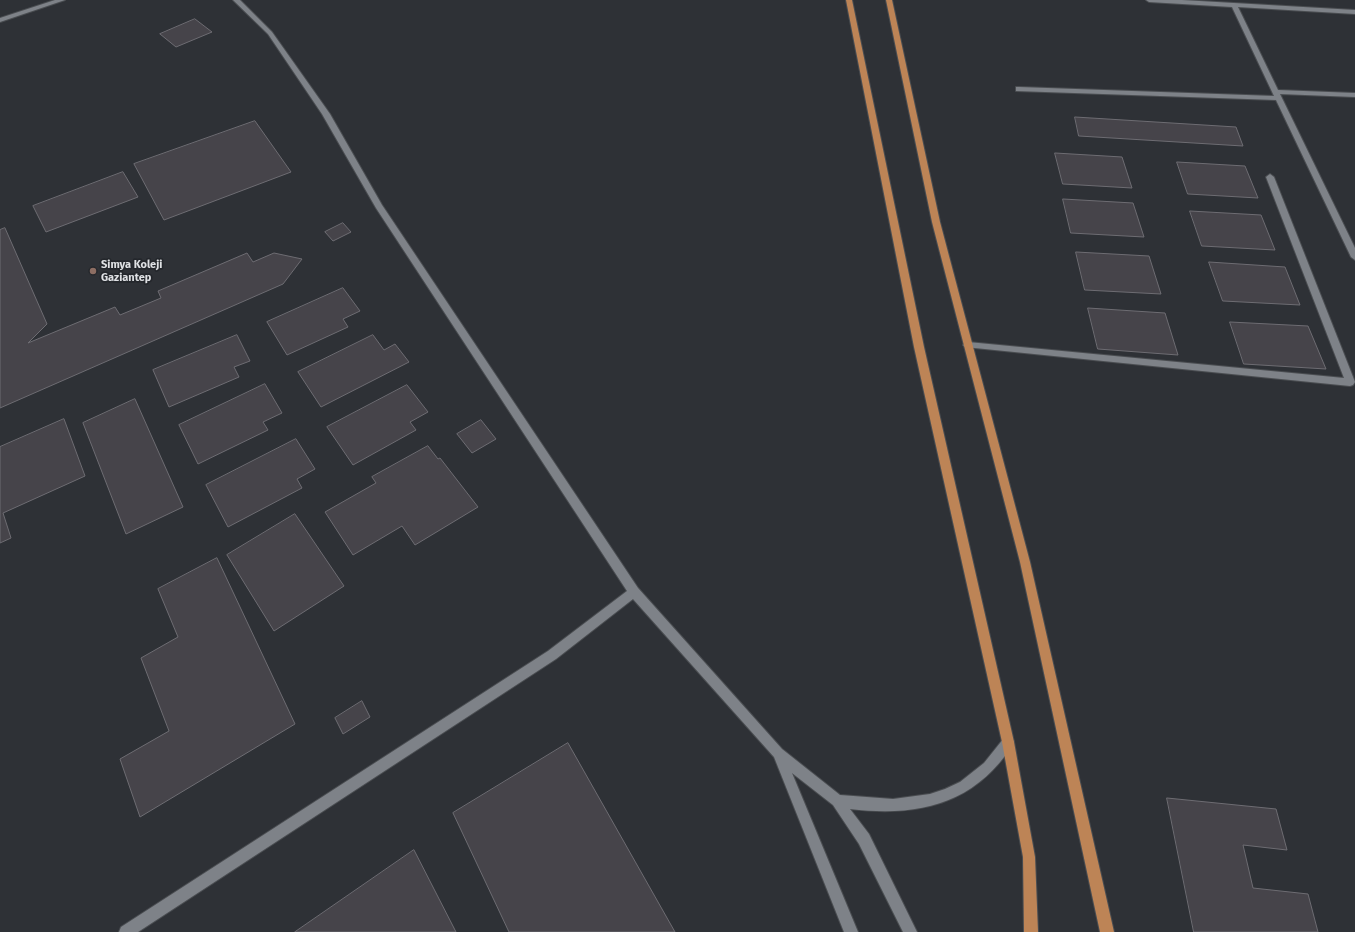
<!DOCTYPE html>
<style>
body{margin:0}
canvas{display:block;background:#2e3136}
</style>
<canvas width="1355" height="932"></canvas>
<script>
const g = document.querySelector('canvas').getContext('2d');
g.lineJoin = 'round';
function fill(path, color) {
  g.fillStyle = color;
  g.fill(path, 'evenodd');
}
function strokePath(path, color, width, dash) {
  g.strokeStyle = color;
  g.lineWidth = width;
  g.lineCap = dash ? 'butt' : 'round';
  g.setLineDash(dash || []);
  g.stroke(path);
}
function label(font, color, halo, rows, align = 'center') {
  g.font = font + ' "Fira Sans",sans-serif';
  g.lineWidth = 3.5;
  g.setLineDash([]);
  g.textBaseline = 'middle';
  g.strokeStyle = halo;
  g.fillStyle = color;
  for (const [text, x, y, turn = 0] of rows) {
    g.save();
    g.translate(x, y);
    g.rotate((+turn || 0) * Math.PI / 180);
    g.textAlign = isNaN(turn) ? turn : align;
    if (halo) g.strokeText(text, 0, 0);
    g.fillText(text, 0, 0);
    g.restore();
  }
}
const building = new Path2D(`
 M 195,19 L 212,32 L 176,47 L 160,34 Z
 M 1075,117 L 1236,127 L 1243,146 L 1079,136 Z
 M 255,121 L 291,172 L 164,220 L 134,164 Z
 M 1055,153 L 1122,157 L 1132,188 L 1063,184 Z
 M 1177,162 L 1245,166 L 1258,198 L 1188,194 Z
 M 123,172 L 138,197 L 46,232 L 33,206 Z
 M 1063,199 L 1133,203 L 1144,237 L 1071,233 Z
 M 1190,211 L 1261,215 L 1275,250 L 1202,246 Z
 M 343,223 L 351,232 L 333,241 L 325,232 Z
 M 5,228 L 47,324 L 28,343 L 115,307 L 120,315 L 161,298 L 158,291 L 247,253 L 253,262 L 274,253 L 302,259 L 283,284 L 0,408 L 0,230 Z
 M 1076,252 L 1149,256 L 1161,294 L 1085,290 Z
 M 1209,262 L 1285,267 L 1300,305 L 1223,301 Z
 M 343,288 L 360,311 L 343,319 L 348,327 L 287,355 L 267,322 Z
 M 1088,308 L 1165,313 L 1178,355 L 1098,349 Z
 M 1230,322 L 1308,326 L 1326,369 L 1244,364 Z
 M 237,335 L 250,361 L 234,367 L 239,377 L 169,407 L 153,370 Z
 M 373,335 L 384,350 L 395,344 L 409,362 L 321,407 L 298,372 Z
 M 265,384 L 282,413 L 263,422 L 268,430 L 198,464 L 179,425 Z
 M 407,385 L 428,412 L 410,422 L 416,430 L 353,465 L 327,427 Z
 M 135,399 L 183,507 L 126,534 L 83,423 Z
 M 64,419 L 85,476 L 3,513 L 11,538 L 0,543 L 0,447 Z
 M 481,420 L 496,439 L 472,453 L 457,434 Z
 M 296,439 L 315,469 L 297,479 L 302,488 L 228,527 L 206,485 Z
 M 428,446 L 438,459 L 440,458 L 478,507 L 415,545 L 402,526 L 353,555 L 325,512 L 376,483 L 372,477 Z
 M 295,514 L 344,586 L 274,631 L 227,555 Z
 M 217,558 L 295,724 L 140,817 L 120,759 L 169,731 L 141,658 L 178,637 L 158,589 Z
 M 362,701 L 370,717 L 343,734 L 335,718 Z
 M 568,743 L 675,932 L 509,932 L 453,813 Z
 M 1167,798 L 1276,809 L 1287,850 L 1243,845 L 1253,888 L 1308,894 L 1318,932 L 1194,932 Z
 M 414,850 L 456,932 L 295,932 Z`);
const minor = new Path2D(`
 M 55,0 L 65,0 L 0,22 L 0,18 Z
 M 233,0 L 240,0 L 272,32 L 330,114 L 382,205 L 638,588 L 782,749 L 840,795 L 893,799 L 930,794 L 945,789 L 960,782 L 984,763 L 1004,738 L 1008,736 L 1012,738 L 1014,742 L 1012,746 C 973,805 918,817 850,809 L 869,834 L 917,932 L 903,932 L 859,844 L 833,805 L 792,773 L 858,932 L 844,932 L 774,757 L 633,599 L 556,659 L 138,932 L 119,932 L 121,927 L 548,651 L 627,591 L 376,208 L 322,114 L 268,34 Z
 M 1146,0 L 1182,0 L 1355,10 L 1355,14 L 1238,7 L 1278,90 L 1355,93 L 1355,97 L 1280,94 L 1355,248 L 1355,260 L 1351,257 L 1276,100 L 1016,91 L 1016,87 L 1019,87 L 1274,96 L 1232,7 L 1149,2 Z
 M 1270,174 L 1274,177 L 1355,382 L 1353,385 L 1350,386 L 965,347 L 963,345 L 968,342 L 1344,378 L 1266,177 Z`);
const major = new Path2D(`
 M 846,0 L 852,0 L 924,347 L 1014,742 L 1035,857 L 1038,932 L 1024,932 L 1023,857 L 1002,742 L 914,347 Z
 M 886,0 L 892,0 L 940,222 L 1030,562 L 1114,932 L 1100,932 L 1020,562 L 932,222 Z`);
const markers = [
 [93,271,4,"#8d6e63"]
];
const poiNames = [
 ["Simya Koleji",101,265],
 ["Gaziantep",101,278]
];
fill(building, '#46444a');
strokePath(building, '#6d6c72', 1);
strokePath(minor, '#4a4d51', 2);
strokePath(major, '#4a4d51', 2);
fill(minor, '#7e8288');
fill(major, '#bd8456');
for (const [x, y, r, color] of markers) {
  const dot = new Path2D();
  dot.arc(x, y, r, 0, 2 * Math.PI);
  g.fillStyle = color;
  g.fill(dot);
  strokePath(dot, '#24272c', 1.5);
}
label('bold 11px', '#dfe1e4', '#24272c', poiNames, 'left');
</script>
